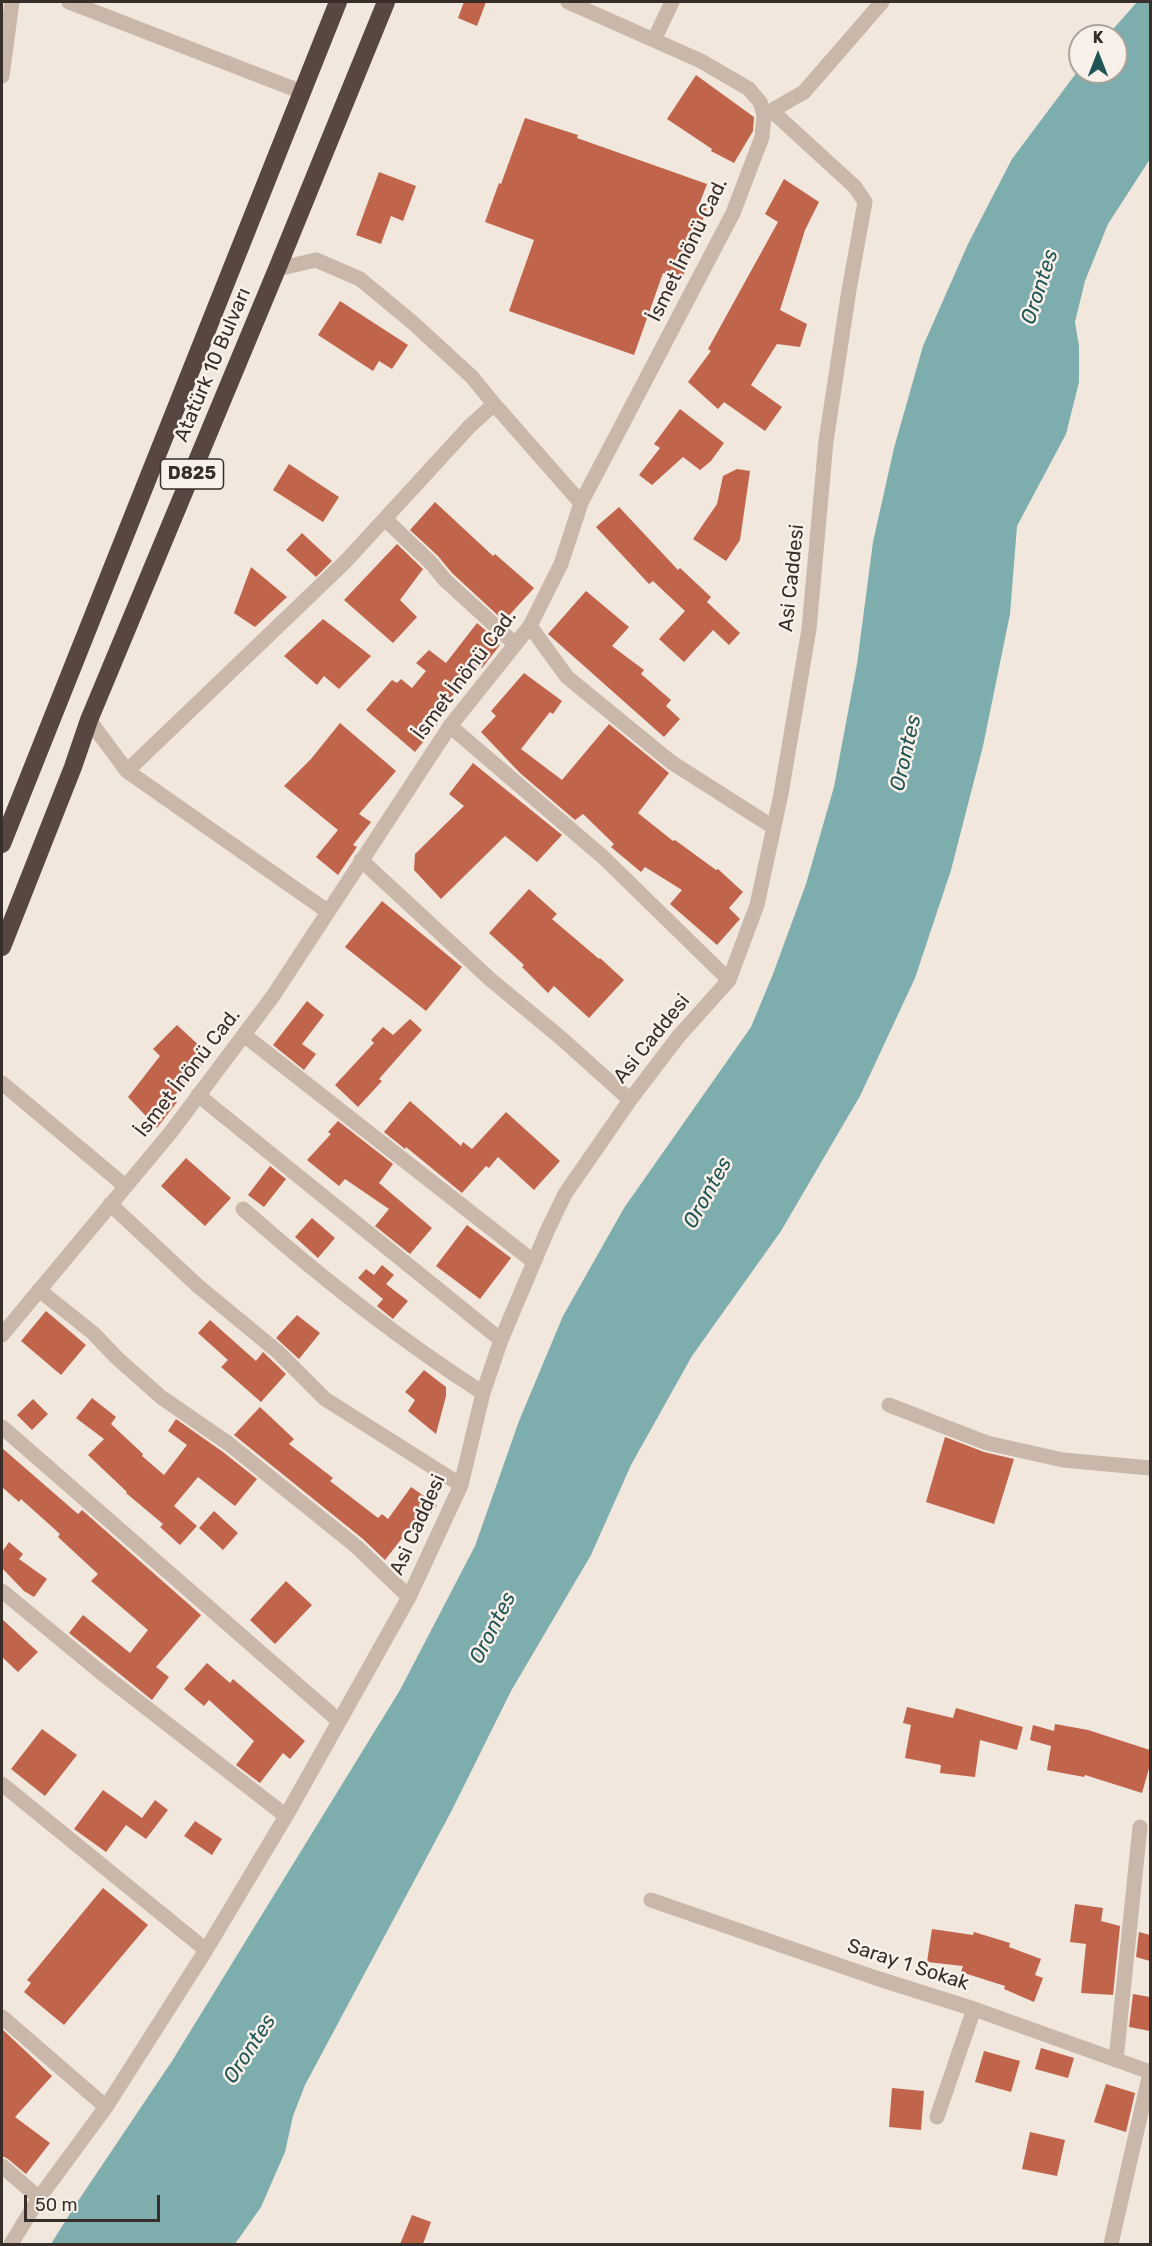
<!DOCTYPE html>
<meta charset="utf-8">
<style>
body{margin:0}
#map{position:relative;width:1152px;height:2246px;overflow:hidden;background:#f1e7dd;font-family:Rubik,sans-serif}
canvas{display:block}
.frame{position:absolute;inset:0;border:3px solid #372d29;pointer-events:none}
.north{position:absolute;left:1068px;top:24px;width:60px;height:60px;box-sizing:border-box;background:#f9f1e9;border:2px solid #aba39c;border-radius:50%;rotate:0deg;font-size:16px;font-weight:700;line-height:24px;text-align:center;color:#372d29}
.north::after{content:'';display:block;margin:auto;width:21px;height:27px;background:#205556;clip-path:polygon(50% 0,100% 100%,50% 72%,0 100%)}
.scale{position:absolute;left:24px;top:2195px;width:136px;height:27px;box-sizing:border-box;border:3px solid #372d29;border-top:0;padding-left:8px;font-size:18px;line-height:21px;white-space:nowrap;color:#372d29;-webkit-text-stroke:4px #f9f1e9;paint-order:stroke}
</style>
<div id="map">
<canvas width="1152" height="2246"></canvas>
<div class="frame"></div>
<div class="north">K</div>
<div class="scale">50 m</div>
</div>
<script>
const g = document.querySelector('canvas').getContext('2d');
g.lineJoin = 'round';
function fill(path, color) {
  g.fillStyle = color;
  g.fill(path, 'evenodd');
}
function strokePath(path, color, width, dash) {
  g.strokeStyle = color;
  g.lineWidth = width;
  g.lineCap = dash ? 'butt' : 'round';
  g.setLineDash(dash || []);
  g.stroke(path);
}
function label(font, color, halo, rows, align = 'center') {
  g.font = font + ' Rubik,sans-serif';
  g.lineWidth = 5;
  g.setLineDash([]);
  g.textBaseline = 'middle';
  g.strokeStyle = halo;
  g.fillStyle = color;
  for (const [text, x, y, turn = 0] of rows) {
    g.save();
    g.translate(x, y);
    g.rotate((+turn || 0) * Math.PI / 180);
    g.textAlign = isNaN(turn) ? turn : align;
    if (halo) g.strokeText(text, 0, 0);
    g.fillText(text, 0, 0);
    g.restore();
  }
}
const water = new Path2D(`
 M 1137,2 L 1150,2 L 1150,159 L 1108,224 L 1085,281 L 1075,322 L 1079,346 L 1079,382 L 1066,434 L 1017,526 L 1010,614 L 983,746 L 951,870 L 915,978 L 860,1096 L 781,1231 L 692,1356 L 631,1465 L 591,1555 L 511,1691 L 452,1810 L 305,2085 L 293,2116 L 285,2152 L 261,2207 L 235,2244 L 51,2244 L 76,2204 L 172,2061 L 400,1690 L 475,1546 L 519,1421 L 563,1316 L 624,1208 L 751,1027 L 773,974 L 806,884 L 834,787 L 857,664 L 873,542 L 894,448 L 923,346 L 968,244 L 1012,159 L 1080,68 L 1080,72 L 1116,72 L 1116,36 L 1107,36 Z`);
const building = new Path2D(`
 M 464,2 L 486,2 L 477,26 L 458,18 Z
 M 696,75 L 754,117 L 753,131 L 734,163 L 711,151 L 712,149 L 667,119 Z
 M 525,118 L 578,135 L 577,138 L 707,184 L 699,205 L 707,208 L 682,279 L 663,273 L 634,355 L 509,311 L 534,240 L 485,222 L 499,183 L 501,184 Z
 M 379,172 L 416,186 L 403,221 L 391,216 L 381,244 L 356,235 Z
 M 784,179 L 819,202 L 805,230 L 780,310 L 807,324 L 800,347 L 777,344 L 751,385 L 782,407 L 765,431 L 724,402 L 718,409 L 688,382 L 711,351 L 708,349 L 778,222 L 765,214 Z
 M 340,301 L 408,345 L 392,369 L 379,361 L 373,371 L 318,335 Z
 M 680,409 L 724,443 L 711,461 L 700,470 L 683,457 L 652,485 L 639,475 L 660,448 L 654,444 Z
 M 289,464 L 339,497 L 323,522 L 273,490 Z
 M 737,469 L 750,471 L 740,540 L 726,561 L 693,539 L 717,504 L 723,476 Z
 M 435,502 L 493,556 L 495,554 L 534,588 L 504,621 L 452,573 L 438,556 L 410,530 Z
 M 619,507 L 678,570 L 680,568 L 711,597 L 707,602 L 740,633 L 729,645 L 713,630 L 684,662 L 659,639 L 685,611 L 653,581 L 649,584 L 596,527 Z
 M 302,533 L 332,561 L 316,577 L 286,550 Z
 M 397,544 L 423,569 L 400,600 L 417,617 L 393,643 L 344,600 Z
 M 251,567 L 287,597 L 255,627 L 234,613 Z
 M 586,591 L 629,627 L 612,646 L 644,670 L 641,674 L 671,700 L 666,706 L 680,719 L 664,737 L 548,634 Z
 M 323,619 L 371,656 L 339,689 L 324,676 L 317,685 L 284,656 Z
 M 477,623 L 491,635 L 489,637 L 500,645 L 482,668 L 479,666 L 434,716 L 440,721 L 415,752 L 366,710 L 392,680 L 397,683 L 401,679 L 412,688 L 426,671 L 416,663 L 429,650 L 446,663 Z
 M 524,673 L 562,701 L 553,714 L 550,712 L 521,749 L 562,780 L 609,724 L 669,773 L 638,813 L 673,841 L 675,840 L 716,870 L 718,869 L 743,892 L 729,908 L 740,919 L 717,945 L 670,904 L 682,890 L 645,867 L 641,872 L 611,847 L 614,844 L 583,814 L 575,820 L 520,773 L 481,732 L 496,716 L 491,711 Z
 M 340,723 L 396,771 L 359,814 L 371,822 L 353,845 L 357,847 L 338,875 L 316,857 L 338,830 L 284,786 L 311,759 Z
 M 473,763 L 562,835 L 537,862 L 505,836 L 441,899 L 414,870 L 415,854 L 464,806 L 449,794 Z
 M 529,889 L 557,914 L 552,919 L 599,959 L 600,958 L 624,980 L 589,1018 L 554,986 L 548,993 L 522,967 L 524,965 L 489,933 Z
 M 382,901 L 462,967 L 426,1011 L 345,947 Z
 M 307,1001 L 324,1015 L 302,1044 L 316,1054 L 304,1070 L 273,1045 Z
 M 410,1019 L 422,1030 L 379,1079 L 382,1081 L 358,1107 L 335,1085 L 374,1043 L 371,1040 L 383,1027 L 393,1035 Z
 M 177,1025 L 203,1049 L 197,1056 L 205,1063 L 173,1097 L 177,1102 L 157,1128 L 128,1097 L 160,1056 L 153,1049 Z
 M 410,1101 L 461,1146 L 463,1142 L 472,1149 L 506,1112 L 560,1161 L 534,1190 L 498,1157 L 489,1168 L 486,1166 L 462,1193 L 406,1147 L 405,1149 L 384,1132 Z
 M 338,1121 L 393,1164 L 379,1183 L 432,1228 L 410,1254 L 375,1226 L 389,1209 L 345,1179 L 339,1186 L 307,1160 L 331,1134 L 328,1132 Z
 M 186,1158 L 231,1198 L 205,1226 L 161,1186 Z
 M 270,1166 L 286,1179 L 264,1207 L 248,1195 Z
 M 312,1218 L 335,1238 L 318,1258 L 295,1237 Z
 M 467,1225 L 511,1258 L 480,1299 L 436,1266 Z
 M 382,1265 L 394,1275 L 386,1284 L 408,1301 L 393,1319 L 377,1306 L 383,1299 L 358,1278 L 366,1269 L 374,1275 Z
 M 46,1311 L 86,1345 L 61,1375 L 21,1341 Z
 M 297,1315 L 320,1333 L 299,1359 L 276,1338 Z
 M 210,1320 L 256,1361 L 263,1352 L 286,1374 L 261,1402 L 221,1367 L 228,1360 L 198,1333 Z
 M 424,1370 L 446,1387 L 446,1396 L 436,1434 L 408,1411 L 415,1400 L 405,1392 Z
 M 92,1398 L 116,1417 L 111,1424 L 143,1454 L 142,1456 L 164,1475 L 187,1445 L 168,1431 L 176,1419 L 223,1452 L 257,1479 L 235,1506 L 198,1477 L 174,1506 L 197,1526 L 180,1545 L 160,1527 L 163,1524 L 126,1493 L 127,1492 L 88,1455 L 104,1439 L 76,1418 Z
 M 33,1399 L 48,1414 L 32,1430 L 17,1415 Z
 M 260,1407 L 294,1439 L 289,1444 L 333,1478 L 330,1481 L 378,1518 L 382,1514 L 388,1519 L 411,1487 L 437,1505 L 417,1533 L 410,1528 L 385,1560 L 363,1539 L 234,1435 Z
 M 945,1437 L 984,1452 L 1014,1459 L 994,1524 L 926,1502 Z
 M 2,1448 L 78,1514 L 82,1510 L 201,1615 L 156,1667 L 169,1677 L 152,1700 L 69,1633 L 83,1615 L 130,1653 L 148,1630 L 91,1581 L 98,1574 L 58,1537 L 60,1534 L 21,1499 L 19,1502 L 2,1487 Z
 M 214,1511 L 238,1533 L 223,1550 L 199,1528 Z
 M 9,1542 L 23,1554 L 19,1559 L 47,1579 L 34,1597 L 24,1591 L 2,1568 L 2,1552 Z
 M 286,1581 L 312,1605 L 275,1644 L 250,1620 Z
 M 2,1619 L 38,1652 L 18,1672 L 2,1657 Z
 M 207,1663 L 230,1683 L 233,1679 L 305,1741 L 290,1759 L 283,1753 L 260,1783 L 236,1765 L 254,1741 L 209,1700 L 204,1706 L 184,1689 Z
 M 907,1707 L 953,1718 L 956,1708 L 1023,1727 L 1017,1750 L 980,1740 L 975,1777 L 940,1773 L 941,1765 L 905,1758 L 911,1725 L 903,1723 Z
 M 1055,1724 L 1088,1730 L 1150,1750 L 1150,1765 L 1142,1793 L 1085,1775 L 1084,1777 L 1047,1770 L 1051,1746 L 1030,1740 L 1033,1725 L 1054,1731 Z
 M 42,1729 L 77,1755 L 45,1796 L 11,1769 Z
 M 103,1790 L 142,1818 L 155,1800 L 168,1810 L 146,1839 L 126,1825 L 106,1852 L 74,1829 Z
 M 195,1821 L 222,1839 L 212,1855 L 184,1836 Z
 M 103,1888 L 148,1925 L 64,2025 L 24,1992 L 31,1983 L 27,1980 Z
 M 1075,1904 L 1103,1908 L 1101,1921 L 1120,1926 L 1113,1995 L 1081,1993 L 1086,1944 L 1070,1942 Z
 M 932,1929 L 973,1935 L 974,1932 L 1010,1943 L 1009,1947 L 1041,1959 L 1035,1975 L 1043,1978 L 1034,2002 L 1004,1989 L 1005,1986 L 961,1972 L 963,1966 L 927,1962 Z
 M 1139,1932 L 1150,1935 L 1150,1961 L 1136,1957 Z
 M 1133,1994 L 1150,1997 L 1150,2031 L 1129,2027 Z
 M 2,2029 L 52,2076 L 15,2117 L 50,2143 L 26,2174 L 8,2159 L 2,2156 Z
 M 1041,2048 L 1074,2058 L 1068,2078 L 1035,2069 Z
 M 984,2051 L 1020,2061 L 1011,2092 L 975,2082 Z
 M 1106,2084 L 1135,2093 L 1126,2132 L 1094,2122 Z
 M 892,2088 L 924,2091 L 921,2130 L 889,2127 Z
 M 1030,2132 L 1065,2140 L 1057,2176 L 1022,2169 Z
 M 412,2215 L 431,2222 L 423,2244 L 400,2244 Z`);
const minor = new Path2D(`
 M 69,2 L 302,92
 M 654,40 L 672,2
 M 2,76 L 12,2
 M 764,115 L 804,92 L 882,2
 M 494,404 L 581,503
 M 385,519 L 431,563 L 445,580 L 515,644
 M 530,626 L 567,677 L 671,762 L 773,827
 M 89,720 L 127,771 L 327,911
 M 450,726 L 603,857 L 729,980
 M 127,771 L 346,561 L 469,427 L 494,404 L 472,377 L 412,322 L 360,279 L 316,260 L 277,269
 M 361,860 L 491,980 L 561,1038 L 630,1100
 M 244,1035 L 534,1262
 M 2,1083 L 125,1186
 M 198,1095 L 501,1340
 M 110,1204 L 198,1286 L 278,1352 L 325,1399 L 461,1485
 M 243,1209 C 319,1276 397,1338 483,1393
 M 39,1290 L 93,1333 L 117,1358 L 161,1397 L 229,1444 L 357,1547 L 409,1597
 M 2,1335 L 171,1132 L 273,996 L 450,726 L 530,626 L 561,564 L 581,503 L 733,213 L 762,137 L 764,115 L 760,102 L 749,89 L 701,61 L 568,2
 M 889,1405 L 987,1443 L 1063,1460 L 1150,1468
 M 2,1427 L 339,1721
 M 2,1591 L 104,1675 L 286,1816
 M 2,1784 L 206,1950
 M 651,1900 L 876,1978 L 974,2009 L 1150,2072
 M 2,2017 L 106,2107 L 206,1950 L 286,1816 L 409,1597 L 461,1485 L 483,1393 L 501,1340 L 548,1229 L 565,1194 L 630,1100 L 678,1037 L 729,980 L 757,905 L 781,794 L 809,629 L 826,441 L 849,290 L 865,202 L 855,187 L 772,111
 M 1116,2060 L 1140,1827
 M 937,2117 L 974,2009
 M 2,2166 L 39,2198
 M 11,2244 L 39,2198 L 106,2107
 M 1111,2244 L 1150,2073`);
const highway = new Path2D(`
 M 2,844 L 338,2
 M 2,947 L 73,767 L 89,720 L 277,269 L 386,2`);
const shields = [
 [192,474,63]
];
const shieldNames = [
 ["D825",192,474]
];
const streetNames = [
 ["İsmet İnönü Cad.",688,250,-64],
 ["Atatürk 10 Bulvarı",213,365,-67],
 ["Asi Caddesi",792,578,-84],
 ["İsmet İnönü Cad.",465,675,-53],
 ["Asi Caddesi",652,1039,-51],
 ["İsmet İnönü Cad.",188,1073,-52],
 ["Asi Caddesi",418,1525,-66],
 ["Saray 1 Sokak",908,1965,18]
];
const waterNames = [
 ["Orontes",1040,287,-72],
 ["Orontes",906,753,-77],
 ["Orontes",708,1193,-61],
 ["Orontes",493,1628,-63],
 ["Orontes",250,2049,-57]
];
fill(water, '#7dadad');
fill(building, '#c1644c');
strokePath(minor, '#c9b7a9', 15);
strokePath(highway, '#574740', 18);
for (const [x, y, w] of shields) {
  const box = new Path2D();
  box.roundRect(x - w / 2, y - 15, w, 30, 4.5);
  g.fillStyle = '#f9f1e9';
  g.fill(box);
  strokePath(box, '#372d29', 1.5);
}
label('bold 18px', '#372d29', null, shieldNames);
label('20px', '#372d29', '#f9f1e9', streetNames);
label('italic 21px', '#205556', '#f9f1e9', waterNames);
</script>
